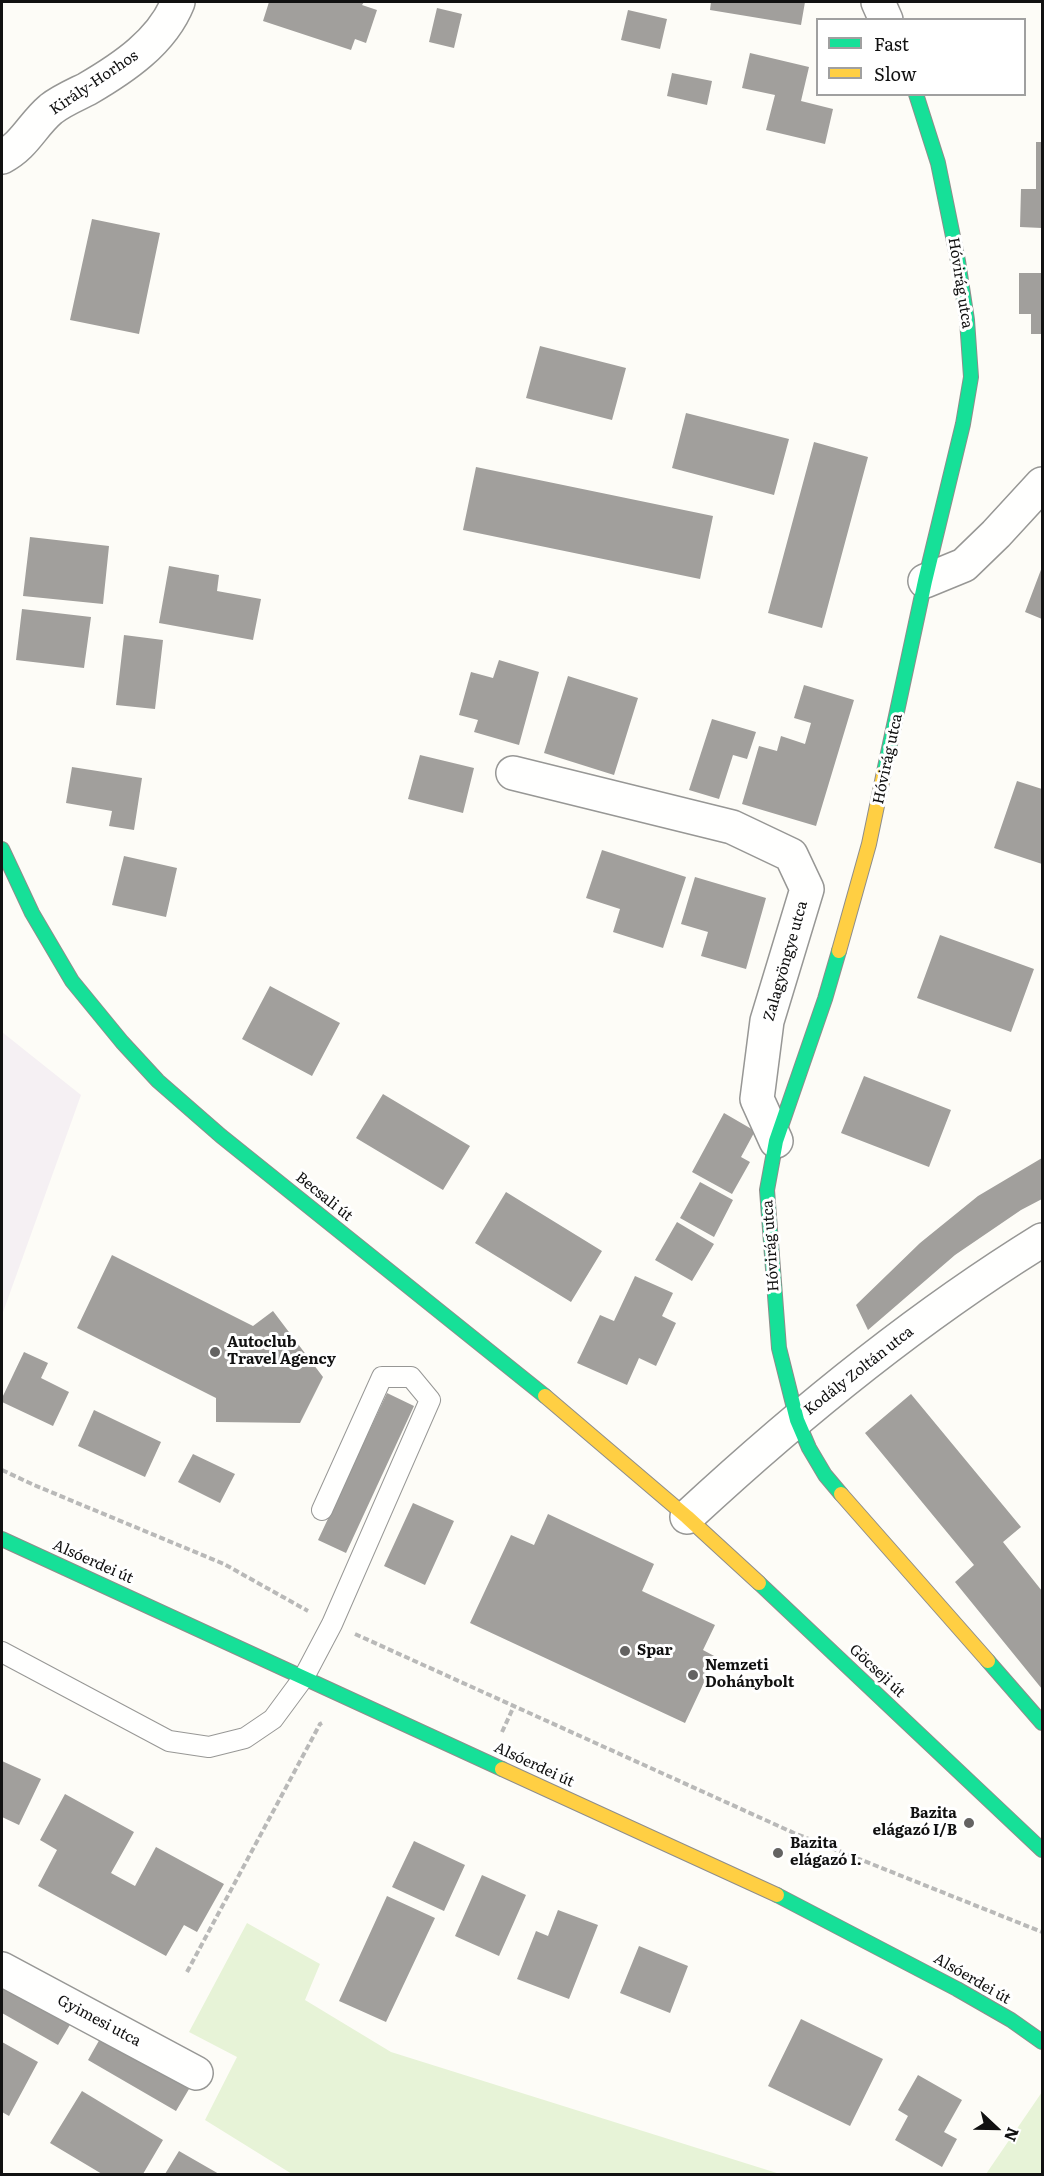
<!DOCTYPE html>
<meta charset="utf-8">
<style>
body{margin:0}
#map{position:relative;width:1044px;height:2176px;overflow:hidden;background:#fdfcf7;font-family:Literata,serif}
canvas{display:block}
.frame{position:absolute;inset:0;border:3px solid #111;pointer-events:none}
.legend{position:absolute;left:816px;top:18px;width:210px;height:78px;box-sizing:border-box;background:#fff;border:2px solid #a0a0a0;margin:0;padding:8px 10px;list-style:none;font-size:18px;color:#111}
.legend li{display:flex;align-items:center;gap:12px;height:30px}
.legend b{width:30px;border:2px solid #a0a0a0}
.north{position:absolute;left:966px;top:2098px;width:60px;height:60px;-webkit-text-stroke:4px #fff;paint-order:stroke;rotate:112deg;font-size:16px;font-weight:700;line-height:24px;text-align:center;color:#111}
.north::after{content:'';display:block;margin:auto;width:21px;height:27px;background:#111;clip-path:polygon(50% 0,100% 100%,50% 72%,0 100%)}
</style>
<div id="map">
<canvas width="1044" height="2176"></canvas>
<div class="frame"></div>
<ul class="legend">
<li><b style="height:8px;background:#16e098"></b>Fast</li>
<li><b style="height:8px;background:#ffcf43"></b>Slow</li>
</ul>
<div class="north">N</div>
</div>
<script>
const g = document.querySelector('canvas').getContext('2d');
g.lineJoin = 'round';
function fill(path, color) {
  g.fillStyle = color;
  g.fill(path, 'evenodd');
}
function strokePath(path, color, width, dash) {
  g.strokeStyle = color;
  g.lineWidth = width;
  g.lineCap = dash ? 'butt' : 'round';
  g.setLineDash(dash || []);
  g.stroke(path);
}
function label(font, color, halo, rows, align = 'center') {
  g.font = font + ' Literata,serif';
  g.lineWidth = 6;
  g.setLineDash([]);
  g.textBaseline = 'middle';
  g.strokeStyle = halo;
  g.fillStyle = color;
  for (const [text, x, y, turn = 0] of rows) {
    g.save();
    g.translate(x, y);
    g.rotate((+turn || 0) * Math.PI / 180);
    g.textAlign = isNaN(turn) ? turn : align;
    if (halo) g.strokeText(text, 0, 0);
    g.fillText(text, 0, 0);
    g.restore();
  }
}
const industrial = new Path2D(`
 M 2,1032 L 81,1095 L 2,1315 Z`);
const green = new Path2D(`
 M 247,1923 L 320,1964 L 305,2000 L 391,2052 L 780,2174 L 292,2174 L 205,2120 L 237,2057 L 189,2032 Z
 M 1042,2092 L 1042,2174 L 986,2174 Z`);
const building = new Path2D(`
 M 269,2 L 364,2 L 362,5 L 377,10 L 366,43 L 355,39 L 351,50 L 263,21 Z
 M 711,2 L 805,2 L 801,25 L 710,10 Z
 M 437,8 L 462,14 L 454,48 L 429,42 Z
 M 628,10 L 667,19 L 660,49 L 621,40 Z
 M 750,53 L 809,67 L 801,101 L 833,109 L 825,144 L 766,130 L 775,95 L 742,88 Z
 M 672,73 L 712,81 L 707,105 L 667,96 Z
 M 1036,142 L 1042,142 L 1042,228 L 1020,227 L 1021,189 L 1036,189 Z
 M 92,219 L 160,233 L 139,334 L 70,320 Z
 M 1019,273 L 1042,273 L 1042,334 L 1031,334 L 1031,314 L 1019,314 Z
 M 540,346 L 626,368 L 612,420 L 526,398 Z
 M 686,413 L 789,439 L 774,495 L 672,468 Z
 M 814,442 L 868,457 L 822,628 L 768,613 Z
 M 476,467 L 713,516 L 700,579 L 463,530 Z
 M 30,537 L 109,546 L 103,604 L 23,596 Z
 M 169,566 L 219,575 L 217,591 L 261,599 L 253,640 L 159,623 Z
 M 1042,567 L 1042,619 L 1025,612 Z
 M 22,609 L 91,617 L 84,668 L 16,660 Z
 M 124,635 L 163,640 L 155,709 L 116,705 Z
 M 499,660 L 539,672 L 519,745 L 474,732 L 478,720 L 459,715 L 471,672 L 493,678 Z
 M 568,676 L 638,698 L 614,775 L 544,753 Z
 M 804,685 L 854,700 L 816,826 L 742,804 L 759,746 L 777,751 L 781,736 L 805,744 L 811,723 L 794,718 Z
 M 712,719 L 756,732 L 747,759 L 733,755 L 719,799 L 689,790 Z
 M 420,755 L 474,768 L 463,813 L 408,799 Z
 M 72,767 L 142,778 L 134,830 L 109,826 L 112,811 L 66,803 Z
 M 1017,781 L 1042,789 L 1042,864 L 994,848 Z
 M 602,850 L 686,877 L 663,948 L 613,932 L 620,909 L 586,898 Z
 M 124,856 L 177,868 L 166,917 L 112,905 Z
 M 695,877 L 766,898 L 746,969 L 701,956 L 708,932 L 681,924 Z
 M 940,935 L 1034,969 L 1011,1032 L 917,998 Z
 M 270,986 L 340,1023 L 312,1076 L 242,1039 Z
 M 864,1076 L 951,1110 L 929,1167 L 841,1133 Z
 M 383,1094 L 470,1146 L 443,1190 L 356,1138 Z
 M 724,1113 L 755,1131 L 741,1157 L 750,1162 L 732,1194 L 692,1172 Z
 M 1042,1158 L 1042,1199 L 1021,1210 L 955,1255 L 868,1330 L 856,1305 L 920,1243 L 978,1196 Z
 M 700,1182 L 733,1200 L 714,1237 L 680,1218 Z
 M 506,1192 L 602,1251 L 571,1302 L 475,1243 Z
 M 677,1222 L 714,1244 L 692,1281 L 655,1260 Z
 M 112,1255 L 253,1326 L 273,1311 L 323,1377 L 300,1423 L 216,1422 L 216,1398 L 77,1328 Z
 M 635,1276 L 673,1293 L 662,1316 L 676,1323 L 656,1366 L 639,1358 L 627,1385 L 577,1363 L 600,1315 L 614,1321 Z
 M 24,1352 L 48,1363 L 41,1378 L 69,1392 L 53,1426 L 2,1402 L 2,1398 Z
 M 387,1393 L 414,1406 L 346,1553 L 318,1540 Z
 M 911,1394 L 1021,1527 L 1003,1542 L 1042,1591 L 1042,1689 L 955,1582 L 974,1565 L 865,1433 Z
 M 94,1410 L 161,1442 L 145,1477 L 78,1446 Z
 M 193,1454 L 235,1474 L 220,1503 L 178,1482 Z
 M 413,1503 L 454,1521 L 425,1585 L 384,1566 Z
 M 548,1514 L 654,1564 L 642,1591 L 715,1625 L 703,1650 L 716,1657 L 685,1723 L 470,1623 L 511,1535 L 534,1545 Z
 M 2,1761 L 41,1779 L 19,1825 L 2,1817 Z
 M 65,1794 L 134,1832 L 111,1873 L 135,1886 L 156,1847 L 224,1884 L 197,1932 L 184,1925 L 166,1956 L 38,1886 L 57,1850 L 40,1840 Z
 M 414,1841 L 465,1865 L 444,1911 L 392,1887 Z
 M 482,1875 L 526,1895 L 499,1956 L 455,1936 Z
 M 387,1896 L 435,1918 L 386,2022 L 339,2001 Z
 M 558,1910 L 598,1925 L 569,1999 L 517,1979 L 536,1931 L 548,1936 Z
 M 639,1946 L 688,1966 L 670,2013 L 620,1993 Z
 M 2,1984 L 71,2023 L 58,2045 L 2,2013 Z
 M 801,2019 L 883,2059 L 850,2126 L 768,2086 Z
 M 101,2037 L 189,2089 L 176,2111 L 88,2060 Z
 M 2,2042 L 38,2062 L 9,2116 L 2,2112 Z
 M 918,2075 L 962,2100 L 944,2132 L 957,2139 L 942,2167 L 895,2140 L 908,2116 L 898,2110 Z
 M 82,2091 L 163,2140 L 143,2174 L 102,2174 L 50,2143 Z
 M 179,2151 L 219,2174 L 165,2174 Z`);
const path = new Path2D(`
 M 2,1470 L 34,1485 L 224,1564 L 308,1611
 M 355,1634 L 794,1833 L 1042,1932
 M 502,1732 L 514,1706
 M 187,1972 L 320,1724 L 322,1723`);
const lane = new Path2D(`
 M 2,1652 L 169,1741 L 209,1747 L 245,1738 L 273,1719 L 304,1677 L 332,1624 L 430,1400 L 411,1377 L 382,1377 L 322,1510`);
const street = new Path2D(`
 M 878,2 L 886,20
 M 2,157 C 25,145 32,125 51,109 C 61,101 75,95 87,89 C 123,68 162,42 178,2
 M 925,581 L 964,565 L 996,534 L 1042,484
 M 513,773 L 732,827 L 791,855 L 807,889 L 767,1021 L 757,1099 L 776,1141
 M 687,1517 C 797,1415 914,1319 1042,1240
 M 2,1969 L 196,2073`);
const fast = new Path2D(`
 M 884,772 L 925,581 L 963,424 L 971,377 L 967,320 L 958,261 L 938,163 L 916,94
 M 2,849 L 32,913 L 72,981 L 122,1042 L 158,1081 L 221,1136 L 545,1396
 M 839,951 L 825,999 L 776,1141 L 767,1190 L 779,1348 L 797,1420 L 809,1448 L 825,1475 L 841,1494
 M 2,1539 L 502,1769
 M 759,1583 L 1042,1850
 M 988,1661 L 1042,1723
 M 777,1895 L 957,1989 L 1011,2020 L 1042,2042`);
const slow = new Path2D(`
 M 839,951 L 869,844 L 884,772
 M 545,1396 L 687,1517 L 759,1583
 M 841,1494 L 988,1661
 M 502,1769 L 777,1895`);
const markers = [
 [215,1352,6,"#646362"],
 [625,1651,6,"#646362"],
 [693,1675,6,"#646362"],
 [969,1823,6,"#646362"],
 [778,1853,6,"#646362"]
];
const streetNames = [
 ["Király-Horhos",94,83,-34],
 ["Hóvirág utca",960,283,81],
 ["Hóvirág utca",888,759,-78],
 ["Zalagyöngye utca",786,961,-74],
 ["Becsali út",324,1197,39],
 ["Hóvirág utca",771,1246,-94],
 ["Kodály Zoltán utca",859,1371,-38],
 ["Alsóerdei út",93,1562,24],
 ["Göcseji út",877,1671,43],
 ["Alsóerdei út",534,1765,25],
 ["Alsóerdei út",972,1979,30],
 ["Gyimesi utca",99,2021,28]
];
const poiNames = [
 ["Autoclub",227,1343],
 ["Travel Agency",227,1360],
 ["Spar",637,1651],
 ["Nemzeti",705,1666],
 ["Dohánybolt",705,1683],
 ["Bazita",957,1814,"right"],
 ["elágazó I/B",957,1831,"right"],
 ["Bazita",790,1844],
 ["elágazó I.",790,1861]
];
fill(industrial, '#f5f0f3');
fill(green, '#e7f3d7');
fill(building, '#a19f9c');
strokePath(lane, '#979795', 22);
strokePath(street, '#979795', 36);
strokePath(fast, '#8e8d8b', 16);
strokePath(slow, '#8e8d8b', 16);
strokePath(path, '#b9b9b8', 4, [6, 3]);
strokePath(lane, '#fffffe', 20);
strokePath(street, '#fffffe', 33);
strokePath(fast, '#16e098', 14);
strokePath(slow, '#ffcf43', 14);
for (const [x, y, r, color] of markers) {
  const dot = new Path2D();
  dot.arc(x, y, r, 0, 2 * Math.PI);
  g.fillStyle = color;
  g.fill(dot);
  strokePath(dot, '#fff', 2);
}
label('15px', '#111', '#fff', streetNames);
label('bold 15px', '#111', '#fff', poiNames, 'left');
</script>
